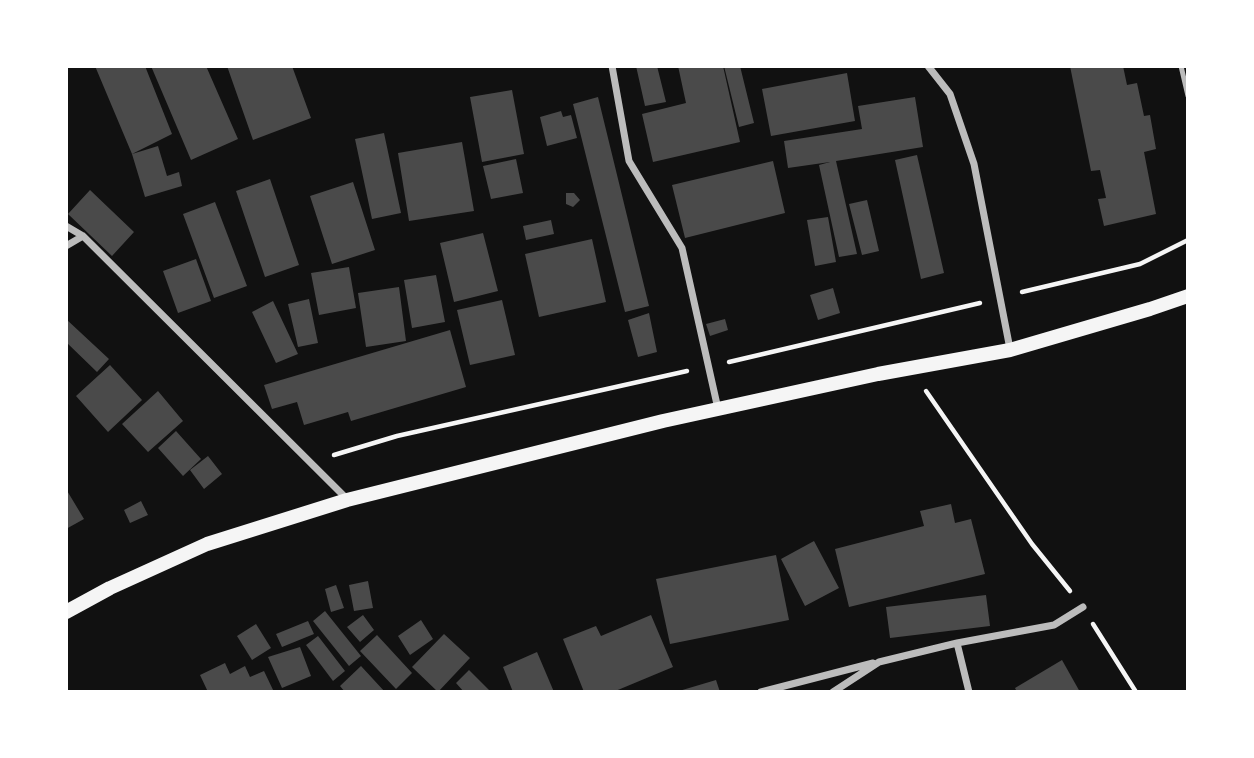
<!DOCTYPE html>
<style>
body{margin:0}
#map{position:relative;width:1254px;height:758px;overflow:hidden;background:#111;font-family:"Noto Sans",sans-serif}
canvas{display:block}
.frame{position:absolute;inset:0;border:68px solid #fff;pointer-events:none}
</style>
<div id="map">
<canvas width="1254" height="758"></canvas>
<div class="frame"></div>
</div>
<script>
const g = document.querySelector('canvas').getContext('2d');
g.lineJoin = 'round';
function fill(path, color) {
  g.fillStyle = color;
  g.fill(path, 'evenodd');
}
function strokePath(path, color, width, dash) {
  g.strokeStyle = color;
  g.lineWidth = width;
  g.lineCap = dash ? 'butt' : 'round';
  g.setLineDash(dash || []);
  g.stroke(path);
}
const building = new Path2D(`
 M 95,66 L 145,66 L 172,134 L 132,154 Z
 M 151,66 L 206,66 L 238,139 L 191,160 Z
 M 227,66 L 292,66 L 311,118 L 253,140 Z
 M 636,66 L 657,66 L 666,102 L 645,106 Z
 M 678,66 L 723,66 L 740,142 L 653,162 L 642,114 L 686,103 Z
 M 724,66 L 740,66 L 754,123 L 739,127 Z
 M 1070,66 L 1123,66 L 1127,85 L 1137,83 L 1144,116 L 1150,115 L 1156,149 L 1144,152 L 1156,214 L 1104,226 L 1098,199 L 1106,198 L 1100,170 L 1091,171 Z
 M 847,73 L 855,121 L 771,136 L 762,89 Z
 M 512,90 L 524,154 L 482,162 L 470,97 Z
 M 598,97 L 649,306 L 625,312 L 573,104 Z
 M 915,97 L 923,147 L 836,161 L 857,254 L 839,257 L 819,165 L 830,162 L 788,168 L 784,141 L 862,129 L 858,106 Z
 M 561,111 L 563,117 L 571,115 L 577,138 L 547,146 L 540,117 Z
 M 384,133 L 401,213 L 372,219 L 355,139 Z
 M 462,142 L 474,211 L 409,221 L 398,153 Z
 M 158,146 L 167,176 L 179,172 L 182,186 L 145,197 L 132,154 Z
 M 917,155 L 944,273 L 921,279 L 895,160 Z
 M 516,159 L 523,193 L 491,199 L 483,166 Z
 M 773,161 L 785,213 L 685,238 L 672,185 Z
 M 270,179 L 299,265 L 265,277 L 236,191 Z
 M 353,182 L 375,250 L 332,264 L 310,196 Z
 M 90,190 L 134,232 L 112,256 L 68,214 Z
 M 566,193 L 574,193 L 580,200 L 573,207 L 566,204 Z
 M 867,200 L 879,251 L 862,255 L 849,204 Z
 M 215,202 L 247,286 L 214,298 L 183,214 Z
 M 828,217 L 836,262 L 815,266 L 807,220 Z
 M 551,220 L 554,234 L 526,240 L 523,226 Z
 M 483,233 L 498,291 L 454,302 L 440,243 Z
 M 592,239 L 606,302 L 539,317 L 525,254 Z
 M 196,259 L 211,301 L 178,313 L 163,271 Z
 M 349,267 L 356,308 L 319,315 L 311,273 Z
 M 436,275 L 445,322 L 412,328 L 404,280 Z
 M 399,287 L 406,341 L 366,347 L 358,293 Z
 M 833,288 L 840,313 L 818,320 L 810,295 Z
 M 309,299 L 318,343 L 298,347 L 288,304 Z
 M 502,300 L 515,355 L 470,365 L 457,310 Z
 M 273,301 L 298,354 L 276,363 L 252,312 Z
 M 649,313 L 657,352 L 638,357 L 628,320 Z
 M 66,319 L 109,359 L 97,372 L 66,342 Z
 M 725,319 L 728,330 L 710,336 L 706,324 Z
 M 450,330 L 466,387 L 351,421 L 348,412 L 304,425 L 297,402 L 272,409 L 264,385 Z
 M 110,365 L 142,400 L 108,432 L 76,396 Z
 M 158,391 L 183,421 L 148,452 L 122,424 Z
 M 176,431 L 201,459 L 183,476 L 158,448 Z
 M 208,456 L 222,474 L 204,489 L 190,470 Z
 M 66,489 L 84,519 L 66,529 Z
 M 141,501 L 148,515 L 130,523 L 124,510 Z
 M 951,504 L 955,523 L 971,519 L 985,574 L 849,607 L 835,549 L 924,526 L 920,511 Z
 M 814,541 L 839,588 L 805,606 L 781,559 Z
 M 776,555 L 789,620 L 670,644 L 656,579 Z
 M 368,581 L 373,608 L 354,611 L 349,585 Z
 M 336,585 L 344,608 L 331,612 L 325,589 Z
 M 986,595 L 990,626 L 890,638 L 886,607 Z
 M 325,611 L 361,656 L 349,666 L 313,621 Z
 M 363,615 L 374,630 L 360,642 L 347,627 Z
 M 651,615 L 673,667 L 613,692 L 584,692 L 563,639 L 596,626 L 601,636 Z
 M 421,620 L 433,639 L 410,655 L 398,636 Z
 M 308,621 L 314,634 L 282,647 L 276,634 Z
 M 256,624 L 271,648 L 252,660 L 237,636 Z
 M 444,634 L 470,658 L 438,692 L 412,667 Z
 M 377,635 L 412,673 L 396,689 L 360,651 Z
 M 318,636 L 345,671 L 333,681 L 306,645 Z
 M 300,647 L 311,676 L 282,688 L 268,657 Z
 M 537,652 L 554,692 L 513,692 L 503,667 Z
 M 1062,660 L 1080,692 L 1017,692 L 1015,688 Z
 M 225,663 L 230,674 L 245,666 L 250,677 L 264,671 L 274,692 L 208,692 L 200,675 Z
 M 361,666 L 385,692 L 345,692 L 340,686 Z
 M 469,670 L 491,692 L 464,692 L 456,683 Z
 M 716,680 L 720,692 L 679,692 L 679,691 Z`);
const path = new Path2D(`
 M 1022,292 L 1140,264 L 1188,240
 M 729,362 L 980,303
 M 926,391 L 1032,544 L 1070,591
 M 334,455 L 397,436 L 687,371
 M 1093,624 L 1136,692`);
const service = new Path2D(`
 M 1181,66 L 1188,96`);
const minor = new Path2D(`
 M 612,66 L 629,161 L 682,248 L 718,409
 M 928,66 L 950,94 L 974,164 L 1010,349
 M 66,226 L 83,236 L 347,499
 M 66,246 L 83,236
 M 957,643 L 969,692
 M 761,692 L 873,663
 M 833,692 L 879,662 L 957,643 L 1054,625 L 1083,607`);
const secondary = new Path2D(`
 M 66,612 L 110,588 L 207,544 L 347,500 L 663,421 L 878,374 L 1010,350 L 1150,309 L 1188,296`);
fill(building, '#4a4a4a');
strokePath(path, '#f5f5f5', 4.5);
strokePath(service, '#bcbcbc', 5);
strokePath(minor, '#bcbcbc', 7);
strokePath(secondary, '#f5f5f5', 14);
</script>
